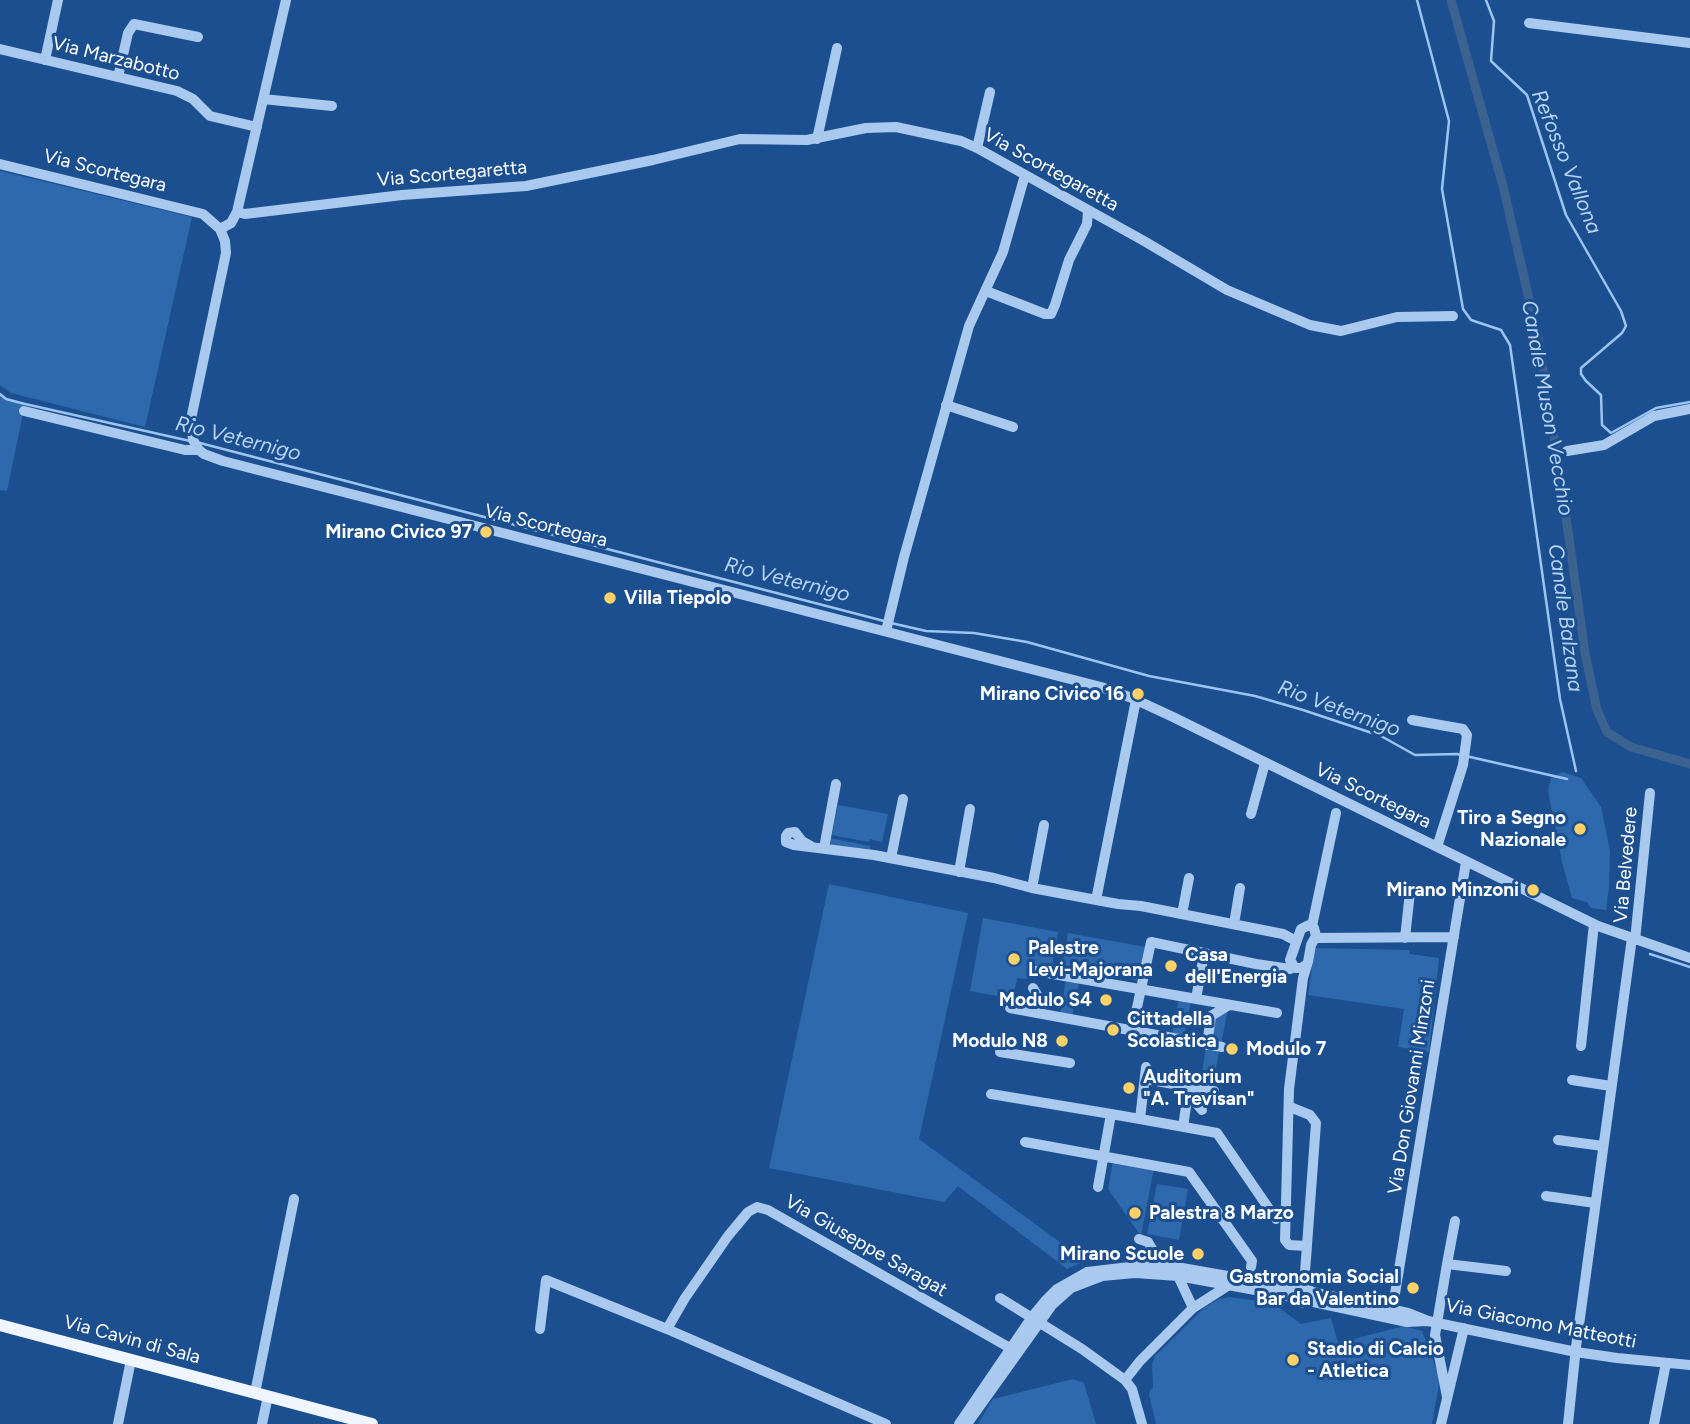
<!DOCTYPE html>
<html>
<head>
<meta charset="utf-8">
<style>
	body { margin:0 }
	canvas { display:block; background:#1b4f8f }
</style>
</head>
<body>
<canvas width="1690" height="1424"></canvas>
<script>
const context = document.querySelector('canvas').getContext('2d');
context.lineJoin = 'round';
function fill(path, color) {
  context.fillStyle = color;
  context.fill(path, 'evenodd');
}
function poly(rows) {
  const path = new Path2D();
  for (const r of rows) {
    path.moveTo(r[0], r[1]);
    for (let i = 2; i < r.length; i += 2) path.lineTo(r[i], r[i + 1]);
  }
  return path;
}
function stroke(path, color, width, dash) {
  context.strokeStyle = color;
  context.lineWidth = width;
  context.lineCap = dash ? 'butt' : 'round';
  context.setLineDash(dash || []);
  context.stroke(path);
}
function drawText(font, color, halo, rows, align = 'center') {
  context.font = font + ' Figtree,sans-serif';
  context.lineWidth = 6;
  context.setLineDash([]);
  context.textBaseline = 'middle';
  context.strokeStyle = halo;
  context.fillStyle = color;
  for (const [text, x, y, turn = 0] of rows) {
    context.save();
    context.translate(x, y);
    context.rotate((+turn || 0) * Math.PI / 180);
    context.textAlign = isNaN(turn) ? turn : align;
    if (halo) context.strokeText(text, 0, 0);
    context.fillText(text, 0, 0);
    context.restore();
  }
}
fill(poly([
	[0,171,192,217,145,427,11,393,0,385],
	[0,394,6,399,25,404,7,491,0,490],
	[1563,772,1581,778,1601,807,1610,851,1609,886,1606,910,1591,908,1587,902,1572,898,1562,862,1548,791,1551,778],
	[838,805,888,814,882,842,870,839,869,842,832,835],
	[830,838,870,846,870,849,831,845],
	[829,884,968,913,919,1139,1072,1251,1080,1263,1067,1269,958,1186,944,1202,769,1168],
	[983,918,1058,932,1051,972,1030,968,1027,979,1017,978,1013,999,970,991],
	[1068,933,1146,947,1140,981,1062,967],
	[1315,948,1409,950,1410,954,1439,958,1429,1052,1398,1047,1404,1009,1308,995],
	[1066,979,1079,981,1072,1017,1060,1015],
	[1179,998,1191,1001,1184,1038,1172,1036],
	[1228,1008,1221,1045,1209,1044,1213,1018],
	[1206,1047,1219,1050,1213,1087,1200,1085],
	[1113,1161,1154,1168,1141,1236,1108,1189],
	[1157,1184,1188,1189,1179,1240,1147,1234],
	[1229,1297,1273,1303,1301,1324,1331,1318,1338,1343,1404,1326,1422,1331,1440,1379,1432,1424,1156,1424,1149,1395,1150,1390,1153,1388,1152,1365,1155,1356,1205,1307,1219,1299],
	[1073,1379,1084,1383,1096,1424,978,1424,993,1399]
]), '#2e69ad');
stroke(poly([
	[1417,0,1449,121,1442,189,1463,309,1471,320,1501,330,1510,345,1560,699,1576,771],
	[1486,0,1494,21,1491,61,1527,95,1566,215,1621,311,1626,326,1622,333,1581,368,1581,374,1586,381,1601,395,1602,425,1611,433,1656,408,1690,402],
	[0,394,6,399,25,404,190,441],
	[200,443,884,621],
	[891,623,926,631,974,633,1027,642,1149,676,1255,696,1303,710,1381,736,1415,755,1457,754,1567,779],
	[1650,954,1690,967]
]), '#9cc4f0', 2.5);
stroke(poly([
	[1451,0,1503,186,1538,338,1562,488,1585,653,1597,710,1607,732,1631,747,1690,764]
]), '#3c6290', 9);
stroke(poly([
	[1529,23,1690,43],
	[0,49,177,91,193,99,210,116,257,127],
	[45,60,58,0],
	[118,77,128,33,134,24,198,37],
	[263,99,332,106],
	[817,139,837,48],
	[977,148,990,92],
	[0,164,203,214,220,229,225,241,226,253,191,419,193,440,199,450,204,454,223,461,1101,687,1132,698,1173,717,1598,926,1690,958],
	[237,212,245,214,402,195,526,186,653,160,740,139,807,140,866,128,896,127,961,141,977,148,1144,241,1227,290,1310,325,1341,331,1397,317,1453,316],
	[220,229,231,223,237,212,286,0],
	[986,291,1045,314,1051,314,1055,305,1069,260,1087,224,1088,211],
	[946,405,1013,427],
	[24,411,185,450,199,450],
	[1567,451,1604,445,1654,416,1690,409],
	[886,631,904,557,969,326,1003,252,1025,175],
	[1412,720,1463,729,1467,735,1463,765,1437,847],
	[1251,814,1265,763],
	[811,846,802,841,795,832,788,833,786,836,786,842,794,845,874,855,994,878,1032,888,1118,904,1141,906,1283,934,1296,941],
	[824,848,836,784],
	[891,858,903,799],
	[959,872,970,809],
	[1032,888,1044,825],
	[1096,900,1136,700],
	[1182,914,1189,878],
	[1234,924,1240,888],
	[1312,926,1336,813],
	[1316,938,1454,937],
	[1405,938,1410,892],
	[1635,940,1650,793],
	[1306,965,1301,968,1295,968,1290,960,1301,929,1309,925,1314,928,1316,936,1311,945,1308,962,1303,978,1289,1089,1285,1240,1289,1245,1307,1246],
	[1036,971,1277,1013],
	[1033,988,1040,1000],
	[1196,999,1204,954],
	[1010,1008,1222,1047],
	[1132,1031,1151,942,1256,964,1290,969,1292,966],
	[1207,1045,1211,1016,1229,1005],
	[1581,1046,1594,924],
	[1000,1052,1070,1063],
	[1145,1079,1214,1091],
	[1572,1080,1611,1086],
	[991,1094,1111,1114],
	[1290,1107,1310,1115,1316,1123,1304,1286],
	[1140,1119,1217,1133,1276,1219],
	[1183,1127,1188,1093,1202,1110],
	[1558,1140,1603,1146],
	[1025,1142,1189,1172,1252,1261,1251,1267],
	[1098,1187,1111,1114,1140,1119,1146,1067],
	[1546,1196,1595,1203],
	[1455,1221,1447,1264,1506,1271],
	[1139,1239,1148,1242,1154,1252],
	[1447,1264,1435,1335,1447,1397],
	[1178,1276,1193,1308],
	[1294,1297,1296,1288,1304,1286,1312,1292,1408,1313,1428,1321,1576,1352,1617,1358,1690,1365],
	[1000,1298,1082,1349,1125,1380,1132,1389,1142,1424],
	[1391,1318,1466,862],
	[540,1329,546,1280,667,1329,886,1424],
	[667,1329,685,1298,728,1236,748,1212,757,1207,768,1210,1017,1352],
	[1125,1380,1140,1361,1193,1308,1229,1285],
	[255,1393,294,1199],
	[118,1424,131,1360],
	[262,1424,268,1396],
	[959,1424,1032,1317,1046,1300,1057,1289,1087,1272,1147,1265,1182,1268,1296,1288],
	[967,1424,1052,1305,1071,1288,1102,1276,1135,1273,1178,1276,1294,1297,1301,1303,1309,1301,1407,1322,1428,1321],
	[1441,1424,1464,1328],
	[1568,1424,1576,1347,1632,938],
	[1654,1424,1666,1363]
]), '#a9c9ee', 10);
stroke(poly([
	[0,1325,372,1424]
]), '#f0f6ff', 12);
for (const [x, y, r, color] of [
	[486,532,7,"#ffd166"],
	[610,598,7,"#ffd166"],
	[1138,694,7,"#ffd166"],
	[1580,829,7,"#ffd166"],
	[1533,890,7,"#ffd166"],
	[1014,959,7,"#ffd166"],
	[1171,966,7,"#ffd166"],
	[1106,1000,7,"#ffd166"],
	[1113,1030,7,"#ffd166"],
	[1062,1041,7,"#ffd166"],
	[1232,1049,7,"#ffd166"],
	[1129,1088,7,"#ffd166"],
	[1135,1213,7,"#ffd166"],
	[1198,1254,7,"#ffd166"],
	[1413,1288,7,"#ffd166"],
	[1293,1360,7,"#ffd166"]
]) {
  const dot = new Path2D();
  dot.arc(x, y, r, 0, 2 * Math.PI);
  context.fillStyle = color;
  context.fill(dot);
  stroke(dot, '#1b4f8f', 2.5);
}
drawText('19px', '#fff', '#1b4f8f', [
	["Via Marzabotto",116,59,14],
	["Via Scortegaretta",1051,170,29],
	["Via Scortegara",105,171,14],
	["Via Scortegaretta",452,174,-5],
	["Via Scortegara",546,526,14],
	["Via Scortegara",1373,796,26],
	["Via Belvedere",1626,865,-85],
	["Via Don Giovanni Minzoni",1412,1087,-81],
	["Via Giuseppe Saragat",866,1246,30],
	["Via Giacomo Matteotti",1541,1324,11],
	["Via Cavin di Sala",132,1340,15]
]);
drawText('bold 19px', '#fff', '#1b4f8f', [
	["Mirano Civico 97",472,532],
	["Villa Tiepolo",624,598,"left"],
	["Mirano Civico 16",1124,694],
	["Tiro a Segno",1566,818],
	["Nazionale",1566,840],
	["Mirano Minzoni",1519,890],
	["Palestre",1028,948,"left"],
	["Levi-Majorana",1028,970,"left"],
	["Casa",1185,955,"left"],
	["dell'Energia",1185,977,"left"],
	["Modulo S4",1092,1000],
	["Cittadella",1127,1019,"left"],
	["Scolastica",1127,1041,"left"],
	["Modulo N8",1048,1041],
	["Modulo 7",1246,1049,"left"],
	["Auditorium",1143,1077,"left"],
	["\"A. Trevisan\"",1143,1099,"left"],
	["Palestra 8 Marzo",1149,1213,"left"],
	["Mirano Scuole",1184,1254],
	["Gastronomia Social",1399,1277],
	["Bar da Valentino",1399,1299],
	["Stadio di Calcio",1307,1349,"left"],
	["- Atletica",1307,1371,"left"]
], 'right');
drawText('italic 21px', '#b5d3f5', '#1b4f8f', [
	["Refosso Vallona",1566,162,68],
	["Canale Muson Vecchio",1547,408,80],
	["Rio Veternigo",238,439,14],
	["Rio Veternigo",787,580,14],
	["Canale Balzana",1565,618,82],
	["Rio Veternigo",1339,709,20]
]);
</script>
</body>
</html>
